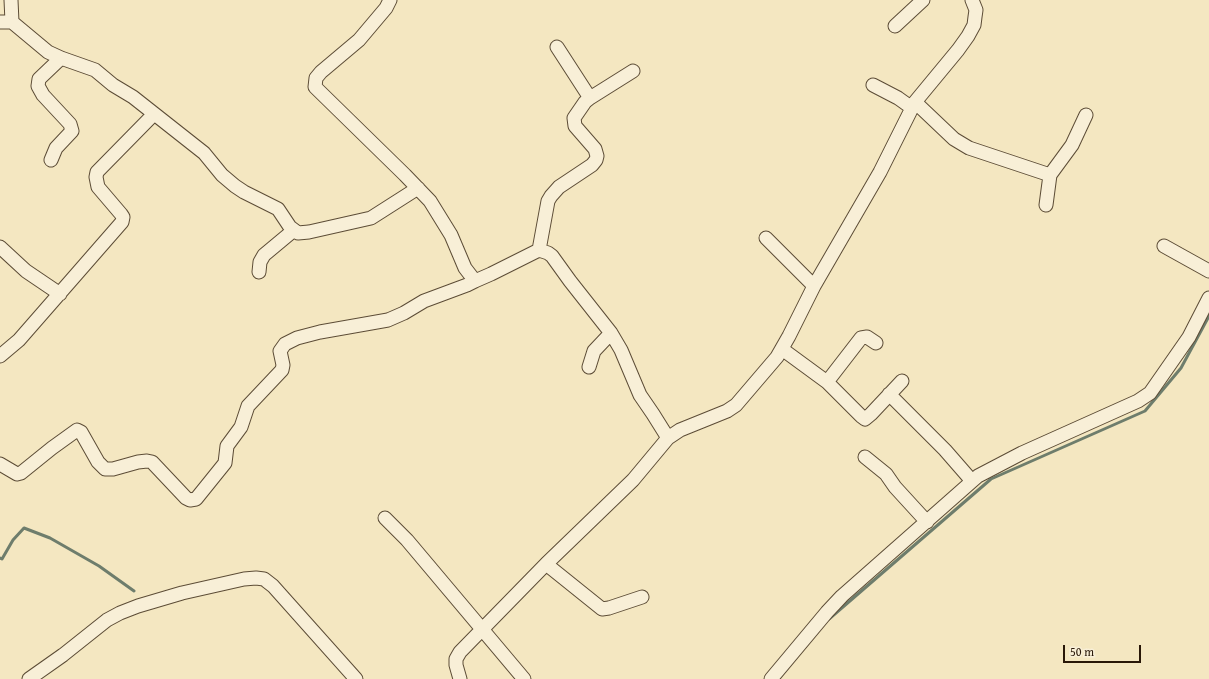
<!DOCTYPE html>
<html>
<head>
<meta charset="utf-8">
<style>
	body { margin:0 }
	#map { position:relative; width:1209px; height:679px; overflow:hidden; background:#f4e7c1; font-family:"Gentium Book Plus",serif }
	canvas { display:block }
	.scale { position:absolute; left:1063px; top:645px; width:78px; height:18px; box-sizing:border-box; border:2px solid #291808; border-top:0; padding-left:5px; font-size:12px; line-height:14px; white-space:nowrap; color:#291808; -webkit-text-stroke:3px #f8efd7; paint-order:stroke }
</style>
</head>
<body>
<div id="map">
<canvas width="1209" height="679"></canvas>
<div class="scale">50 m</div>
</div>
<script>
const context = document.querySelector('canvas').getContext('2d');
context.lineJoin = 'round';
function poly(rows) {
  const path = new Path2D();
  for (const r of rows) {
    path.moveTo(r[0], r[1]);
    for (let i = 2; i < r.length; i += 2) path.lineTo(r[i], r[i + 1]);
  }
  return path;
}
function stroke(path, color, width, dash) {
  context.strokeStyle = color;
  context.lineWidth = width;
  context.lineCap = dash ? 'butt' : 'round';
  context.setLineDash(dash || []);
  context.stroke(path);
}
stroke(poly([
	[0,558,2,559,13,540,24,528,50,538,99,566,134,591],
	[829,619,991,479,1145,411,1181,368,1209,316]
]), '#6e7d6c', 3);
const minor = poly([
	[11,0,12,22],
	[390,0,386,8,359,40,321,72,316,78,315,87,405,175,430,201,451,235,465,268,475,281,491,274,539,250,548,253,552,256,570,281,611,333,621,350,640,395,653,414,668,438],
	[0,22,12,22,48,52,61,58,95,70,113,85,133,97,204,153,222,175,235,186,244,192,278,209,290,227,298,233,309,232,371,218,418,188],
	[895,26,923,0],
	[557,47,590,98],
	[873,85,898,98,912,108],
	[915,102,954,139,969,148,1050,175,1046,205],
	[51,160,56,148,72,131,70,124,43,95,38,86,39,79,61,58],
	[1050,175,1072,145,1086,115],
	[766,238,814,286],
	[1164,246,1209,271],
	[0,247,26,271,60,294],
	[539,250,548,201,551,196,559,187,592,165,596,160,597,156,595,149,575,126,574,118,585,102,590,98,633,71],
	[259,272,260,262,264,255,294,230],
	[782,349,827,382,861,416,865,419,871,414,902,381],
	[0,356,19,340,122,222,123,217,121,214,98,187,96,177,97,172,154,114],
	[589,367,594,351,611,333],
	[827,382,861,338,867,337,876,343],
	[889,394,945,450,972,481],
	[865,457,886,474,895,487,927,522],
	[0,464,17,474,21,473,52,448,77,430,81,432,98,462,105,469,113,469,138,462,147,461,152,462,186,498,190,500,196,499,225,463,227,446,241,427,248,406,282,370,283,365,280,351,285,344,297,338,320,332,388,320,404,313,424,301,467,285,475,281],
	[385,518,407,540,524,679],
	[546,564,602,609,609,608,642,597],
	[29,679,63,655,107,620,120,613,138,606,182,593,244,579,256,578,264,579,273,586,356,679],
	[460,679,456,665,456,659,460,652,546,564,633,480,668,438,680,430,727,411,736,405,777,357,789,336,814,286,880,172,915,102,958,50,968,36,974,25,975,17,976,10,972,0],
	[771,679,827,612,842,596,978,476,1022,453,1138,401,1150,393,1189,337,1209,298]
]);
stroke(minor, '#5c4c36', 15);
stroke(minor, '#f8efd7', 13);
</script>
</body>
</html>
